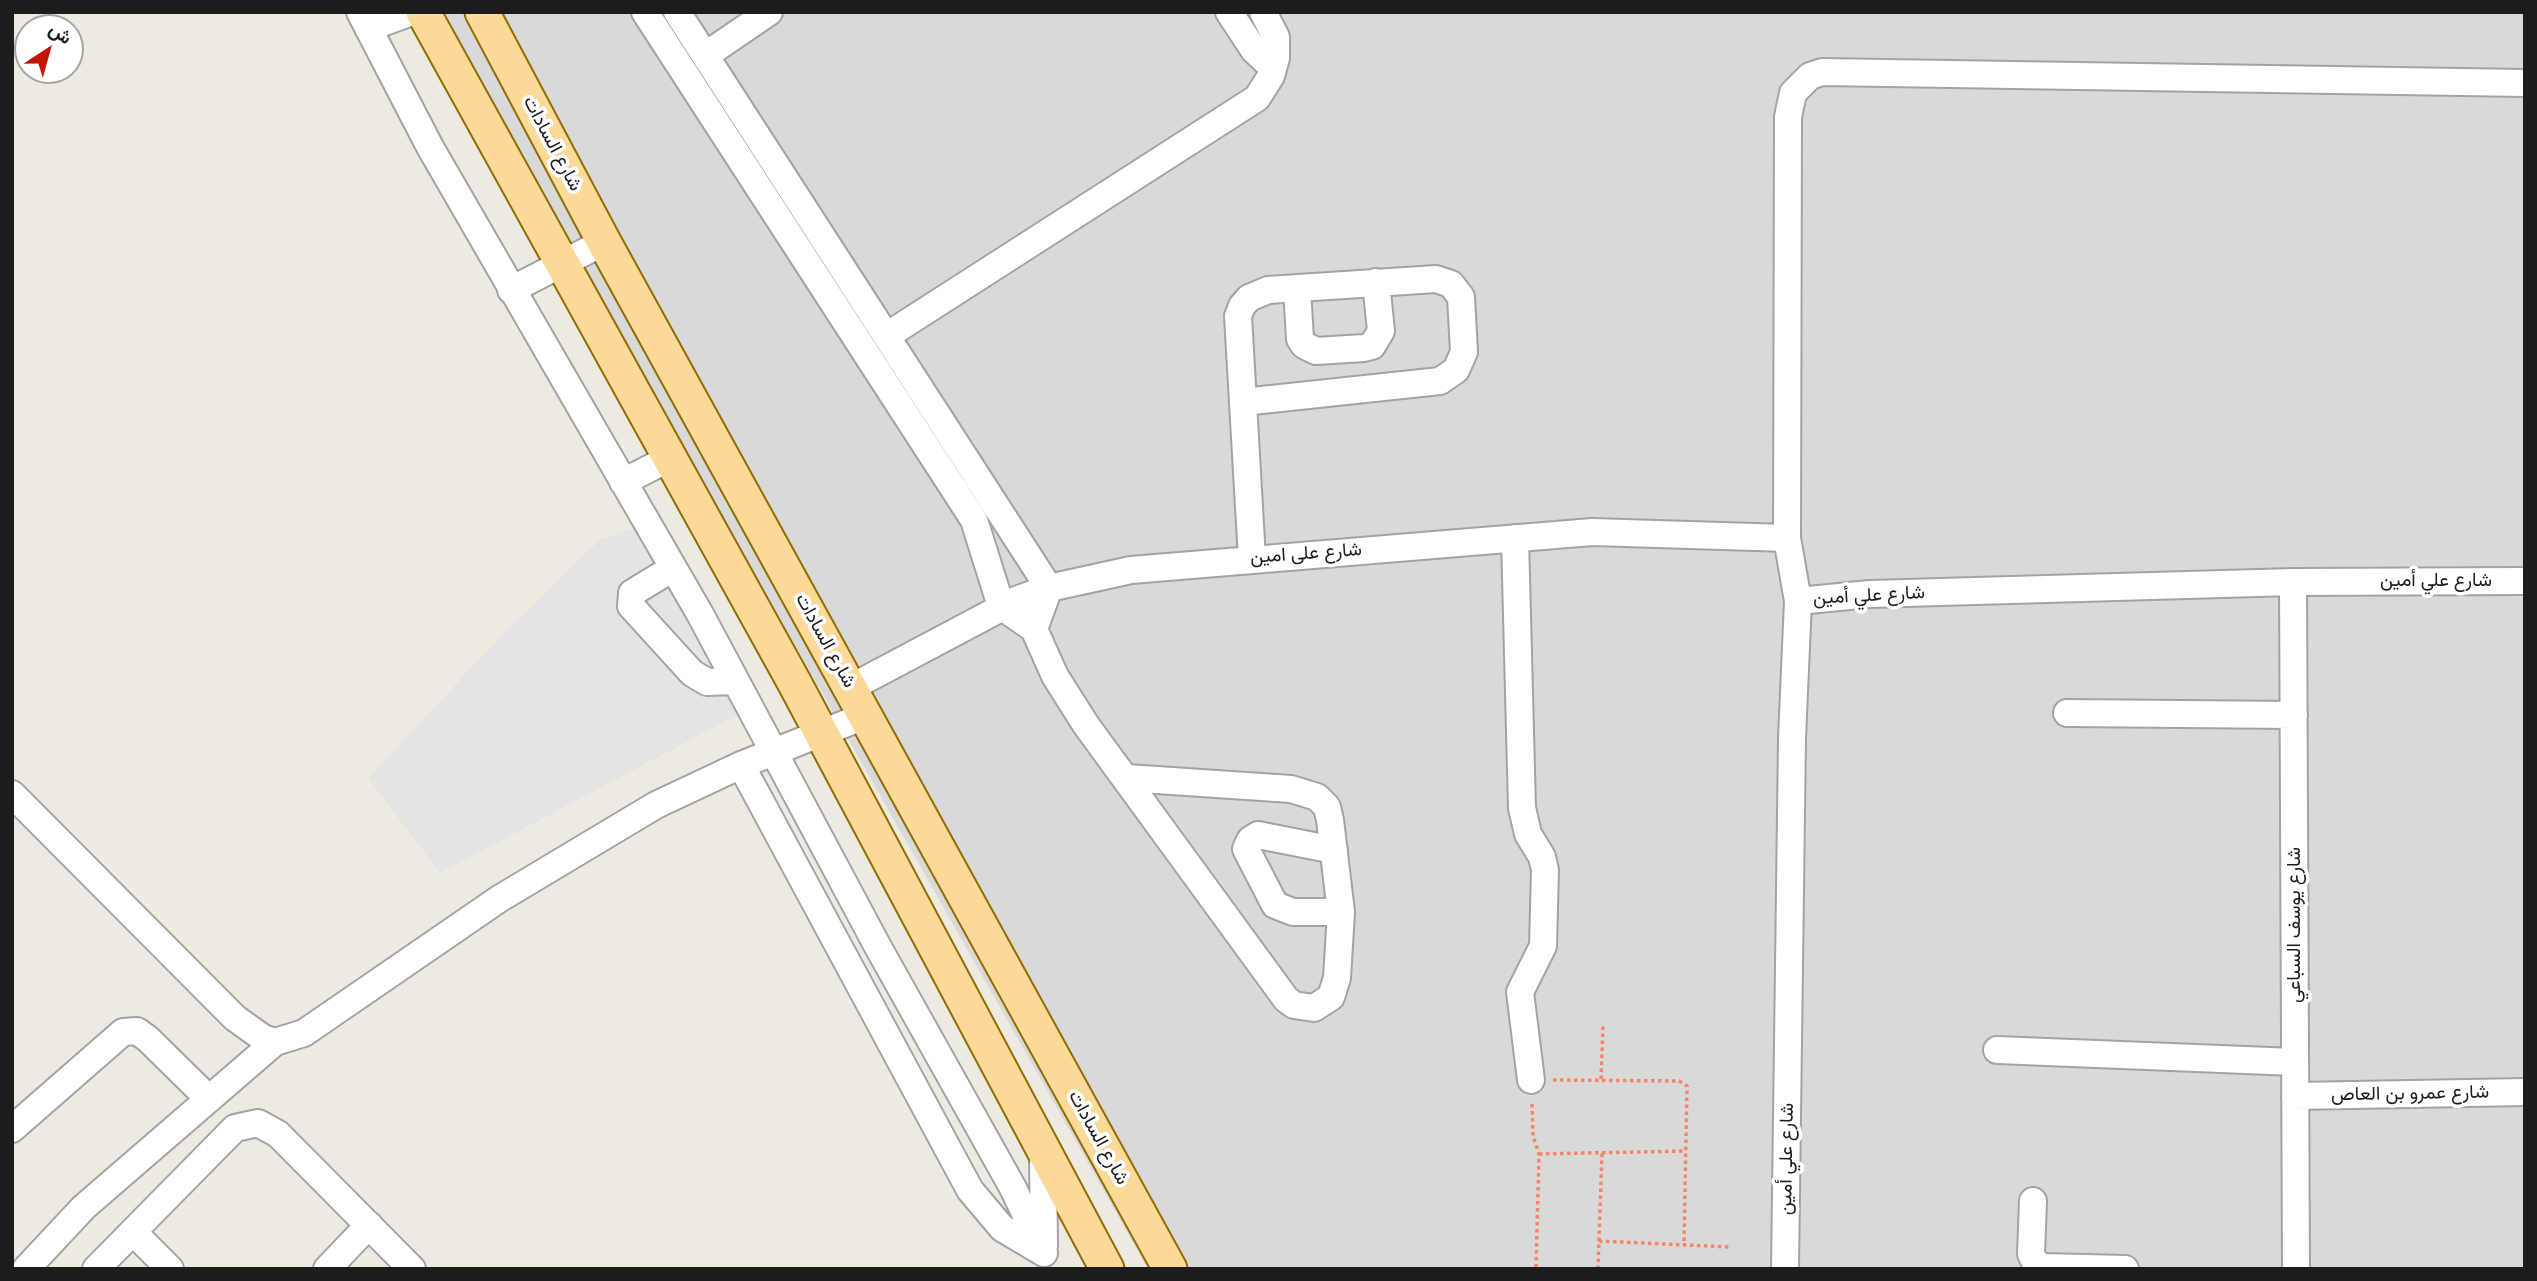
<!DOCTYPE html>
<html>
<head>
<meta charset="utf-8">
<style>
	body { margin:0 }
	#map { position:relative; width:2537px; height:1281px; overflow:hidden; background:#edeae1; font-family:"Varela Round",Vazirmatn,sans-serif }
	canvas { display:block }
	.frame { position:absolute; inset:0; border:14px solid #1c1c1c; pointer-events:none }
	.north { position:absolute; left:14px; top:14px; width:70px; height:70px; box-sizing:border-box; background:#fff; border:2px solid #a4a4a4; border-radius:50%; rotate:36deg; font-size:19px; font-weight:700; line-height:28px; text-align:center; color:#1c1c1c }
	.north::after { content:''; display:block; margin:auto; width:24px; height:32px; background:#c41303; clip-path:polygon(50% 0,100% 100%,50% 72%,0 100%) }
</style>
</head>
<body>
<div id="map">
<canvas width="2537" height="1281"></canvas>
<div class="frame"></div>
<div class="north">ش</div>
</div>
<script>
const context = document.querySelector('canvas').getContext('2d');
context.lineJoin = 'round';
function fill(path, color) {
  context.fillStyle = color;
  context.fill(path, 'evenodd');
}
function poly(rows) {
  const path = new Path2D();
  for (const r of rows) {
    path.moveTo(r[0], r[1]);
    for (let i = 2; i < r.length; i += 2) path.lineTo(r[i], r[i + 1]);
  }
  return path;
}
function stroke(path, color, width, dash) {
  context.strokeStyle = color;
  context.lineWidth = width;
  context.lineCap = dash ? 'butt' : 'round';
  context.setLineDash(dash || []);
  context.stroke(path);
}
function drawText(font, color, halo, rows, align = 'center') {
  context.font = font + ' "Varela Round",Vazirmatn,sans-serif';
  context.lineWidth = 7;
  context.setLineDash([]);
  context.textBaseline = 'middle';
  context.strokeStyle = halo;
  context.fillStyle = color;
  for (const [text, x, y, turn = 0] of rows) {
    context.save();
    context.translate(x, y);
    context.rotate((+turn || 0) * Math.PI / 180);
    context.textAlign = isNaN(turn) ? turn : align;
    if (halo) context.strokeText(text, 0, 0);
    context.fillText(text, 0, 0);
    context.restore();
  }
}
fill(poly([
	[441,12,2525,12,2525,1269,1148,1269,557,224]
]), '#dad9d9');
fill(poly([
	[637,528,737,715,440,873,368,778,503,634,601,539]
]), '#e4e4e4');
const minor = poly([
	[360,12,430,147,700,614,878,947,1013,1188,1044,1253],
	[645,12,974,520,1001,606,1034,629,1055,676,1086,725,1286,999,1294,1005,1314,1008,1331,997,1337,978,1341,912,1330,820,1327,807,1317,797,1291,789,1127,778],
	[677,12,1049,588,1034,629],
	[1229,12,1254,50,1273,68],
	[368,28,412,12],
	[706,55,769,12],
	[1297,288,1300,339,1304,345,1316,351,1364,348,1372,346,1381,331,1376,282],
	[511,290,604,242],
	[888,335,1257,98,1271,76,1276,58,1276,37,1263,12],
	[1243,402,1440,381,1456,370,1464,352,1461,297,1451,284,1436,279,1268,290,1249,298,1242,306,1238,316,1252,559],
	[623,482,670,458],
	[1515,538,1522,808,1528,834,1542,857,1545,870,1543,946,1520,992,1531,1080],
	[673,568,632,593,631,606,692,673,707,682,735,681],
	[2293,582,2296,1269],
	[1798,601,1787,538,1788,117,1793,93,1810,76,1822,72,2525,83],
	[852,687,1016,600,1049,588,1131,570,1592,532,1787,538],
	[2067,713,2294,715],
	[741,765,970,1190,1002,1228,1044,1253],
	[12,794,235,1018,263,1038,275,1042,304,1033,499,899,656,805,741,765,867,715],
	[1334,850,1258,835,1250,840,1246,849,1275,905,1293,912,1341,912],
	[1997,1050,2295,1062],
	[2295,1096,2525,1092],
	[12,1129,123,1032,137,1031,148,1039,209,1099],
	[1043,1151,1044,1246],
	[2033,1201,2031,1254,2035,1262,2043,1267,2125,1269],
	[133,1232,170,1269],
	[26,1269,84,1207,275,1042],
	[96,1269,235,1128,258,1123,278,1134,412,1269],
	[327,1269,369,1225],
	[1785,1269,1792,738,1798,601,1870,594,2293,582,2525,581]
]);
const major = poly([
	[423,12,794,682,1107,1269],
	[482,12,604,242,1170,1269]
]);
stroke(minor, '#a3a3a3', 30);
stroke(major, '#916e02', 37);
stroke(poly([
	[1601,1079,1603,1026],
	[1553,1080,1679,1081,1687,1086,1684,1245],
	[1532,1104,1533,1136,1539,1154,1536,1269],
	[1539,1154,1685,1151],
	[1599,1241,1730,1247],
	[1598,1269,1602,1153]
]), '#f78368', 3.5, [3.5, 3.5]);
stroke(minor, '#fff', 26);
stroke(major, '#fad999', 33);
drawText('19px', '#1c1c1c', '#fff', [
	["شارع السادات",552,144,62],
	["شارع على امين",1306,554,-4],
	["شارع علي أمين",2436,581],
	["شارع علي أمين",1869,596,-3],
	["شارع السادات",825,641,61],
	["شارع يوسف السباعي",2295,925,-90],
	["شارع عمرو بن العاص",2410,1094,-1],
	["شارع السادات",1098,1138,61],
	["شارع علي أمين",1787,1159,-89]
]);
</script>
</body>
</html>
